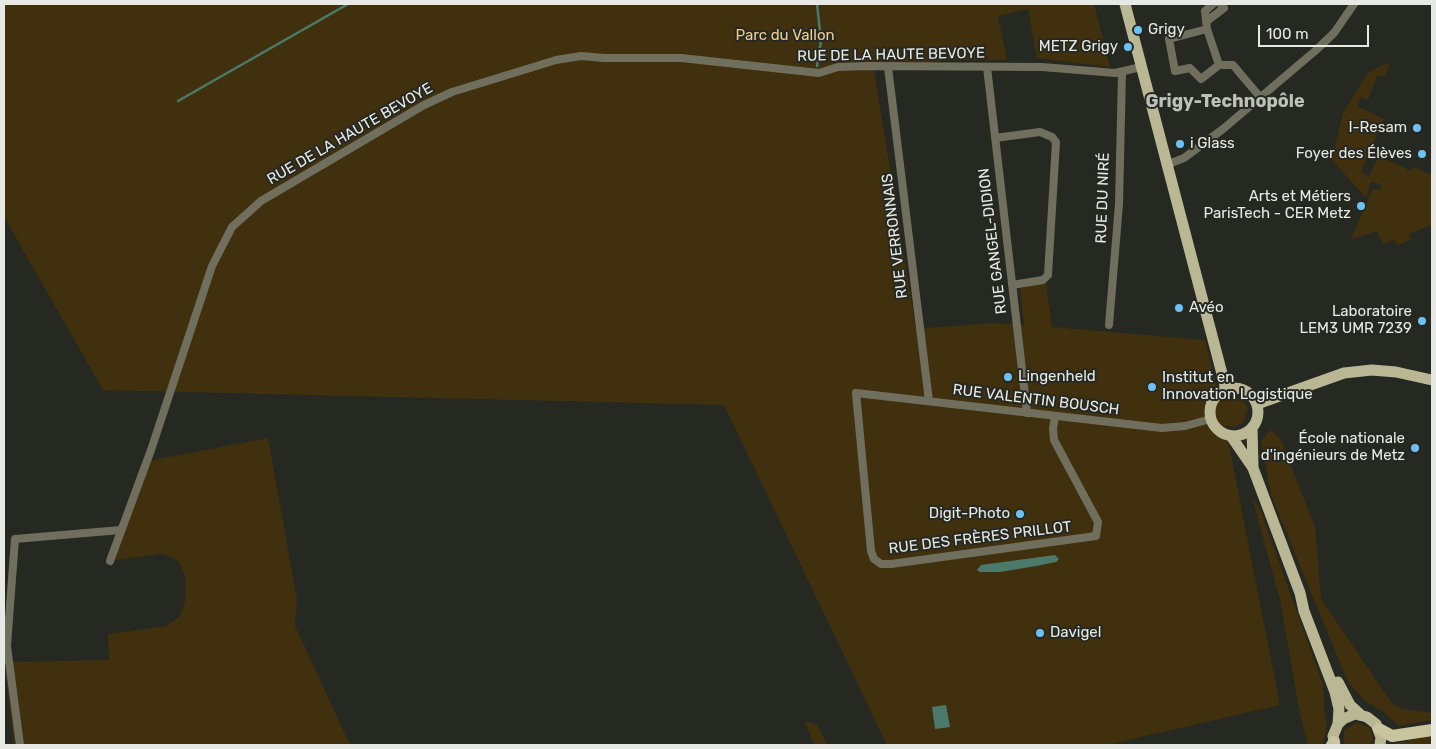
<!DOCTYPE html>
<html>
<head>
<meta charset="utf-8">
<style>
	body { margin:0 }
	#map { position:relative; width:1436px; height:749px; overflow:hidden; background:#262822; font-family:Rubik,sans-serif }
	canvas { display:block }
	.frame { position:absolute; inset:0; border:5px solid #e7e9e5; pointer-events:none }
	.scale { position:absolute; left:1258px; top:25px; width:111px; height:22px; box-sizing:border-box; border:2px solid #e7e9e5; border-top:0; padding-left:6px; font-size:15px; line-height:18px; white-space:nowrap; color:#e7e9e5; -webkit-text-stroke:4px #262822; paint-order:stroke }
</style>
</head>
<body>
<div id="map">
<canvas width="1436" height="749"></canvas>
<div class="frame"></div>
<div class="scale">100 m</div>
</div>
<script>
const context = document.querySelector('canvas').getContext('2d');
context.lineJoin = 'round';
function fill(path, color) {
  context.fillStyle = color;
  context.fill(path, 'evenodd');
}
function poly(rows) {
  const path = new Path2D();
  for (const r of rows) {
    if (r.length === 3) {
      path.moveTo(r[0] + r[2], r[1]);
      path.arc(r[0], r[1], r[2], 0, 2 * Math.PI);
      continue;
    }
    path.moveTo(r[0], r[1]);
    for (let i = 2; i < r.length; i += 2) path.lineTo(r[i], r[i + 1]);
  }
  return path;
}
function stroke(path, color, width, dash) {
  context.strokeStyle = color;
  context.lineWidth = width;
  context.lineCap = dash ? 'butt' : 'round';
  context.setLineDash(dash || []);
  context.stroke(path);
}
function drawText(font, color, halo, rows, align = 'center') {
  context.font = font + ' Rubik,sans-serif';
  context.lineWidth = 4;
  context.setLineDash([]);
  context.textBaseline = 'middle';
  context.strokeStyle = halo;
  context.fillStyle = color;
  for (const [text, x, y, turn = 0] of rows) {
    context.save();
    context.translate(x, y);
    context.rotate((+turn || 0) * Math.PI / 180);
    context.textAlign = isNaN(turn) ? turn : align;
    if (halo) context.strokeText(text, 0, 0);
    context.fillText(text, 0, 0);
    context.restore();
  }
}
fill(poly([
	[4,4,1094,4,1110,67,1037,58,1028,9,998,16,1007,60,947,60,874,70,916,329,992,323,1024,325,1020,288,1046,283,1052,327,1205,340,1220,402,1234,396,1243,400,1248,409,1243,423,1234,427,1225,425,1280,705,1107,745,887,745,724,405,103,390,4,217],
	[1384,64,1390,65,1385,76,1377,76,1368,100,1361,97,1357,106,1384,119,1361,172,1369,176,1379,156,1411,171,1413,167,1432,175,1432,225,1409,234,1411,240,1397,245,1394,240,1383,244,1377,231,1353,239,1352,237,1372,191,1374,189,1380,190,1381,184,1371,182,1366,198,1332,160,1343,113,1368,73],
	[1271,430,1281,440,1315,527,1321,599,1391,702,1399,708,1432,713,1432,720,1399,726,1382,711,1365,701,1348,682,1271,495,1261,441],
	[268,438,297,599,295,626,350,745,14,745,4,659,11,662,109,660,108,634,166,626,180,616,185,602,185,576,180,563,169,556,159,554,110,561,148,461],
	[1252,497,1260,509,1323,685,1325,719,1327,726,1323,745,1308,745,1299,709,1280,600],
	[805,721,817,725,828,745,814,745],
	[1357,722,1370,728,1373,738,1371,745,1344,745,1344,730],
	[1432,735,1432,745,1396,745,1397,743]
]), '#40300e');
fill(poly([
	[1055,555,1059,559,1056,562,1036,566,1000,572,980,572,977,570,981,565],
	[946,705,950,727,935,729,932,707]
]), '#4c7a6a');
stroke(poly([
	[817,66,821,41,817,4],
	[178,101,348,4]
]), '#4c7a6a', 2.5);
stroke(poly([
	[1207,21,1224,8,1220,4],
	[1207,29,1205,11,1213,4],
	[1219,65,1207,29,1169,39,1175,71,1190,68,1201,79,1219,65,1233,65,1260,97],
	[888,67,929,401],
	[987,67,1027,413],
	[995,138,1040,132,1052,137,1056,142,1048,275,1043,280,1012,285],
	[1166,165,1184,158,1223,129,1315,51,1334,33,1354,4],
	[1109,325,1119,204,1122,73],
	[1055,416,1053,429,1054,440,1098,522,1096,536,891,564,881,564,874,559,871,551,856,393,1162,428,1185,426,1211,419],
	[110,561,151,450,212,266,232,227,261,201,424,105,452,92,556,60,581,56,604,58,681,58,819,73,838,67,866,66,1042,67,1115,73,1141,67],
	[20,745,7,646,15,539,121,530]
]), '#706f5e', 8);
stroke(poly([
	[1125,4,1226,389],
	[1234,412,24],
	[1257,404,1344,373,1372,370,1396,372,1432,380],
	[1252,428,1253,466],
	[1231,436,1253,468,1300,593,1304,611,1335,692,1339,709,1338,724],
	[1338,682,1350,705,1361,715],
	[1335,745,1333,736,1338,724,1343,719,1355,714,1367,717,1376,724,1381,737,1380,745]
]), '#b9b794', 11);
stroke(poly([
	[1379,729,1392,736,1432,730],
	[1332,745,1334,742]
]), '#c8c59e', 12);
for (const [x, y, r, color] of [
	[1138,30,5,"#6ec2f3"],
	[1128,47,5,"#6ec2f3"],
	[1417,128,5,"#6ec2f3"],
	[1180,144,5,"#6ec2f3"],
	[1422,154,5,"#6ec2f3"],
	[1361,206,5,"#6ec2f3"],
	[1179,308,5,"#6ec2f3"],
	[1422,321,5,"#6ec2f3"],
	[1008,377,5,"#6ec2f3"],
	[1152,387,5,"#6ec2f3"],
	[1415,448,5,"#6ec2f3"],
	[1020,514,5,"#6ec2f3"],
	[1040,633,5,"#6ec2f3"]
]) {
  const dot = new Path2D();
  dot.arc(x, y, r, 0, 2 * Math.PI);
  context.fillStyle = color;
  context.fill(dot);
  stroke(dot, '#262822', 2);
}
drawText('15px', '#e7e9e5', '#262822', [
	["Grigy",1148,30,"left"],
	["METZ Grigy",1118,47],
	["I-Resam",1407,128],
	["i Glass",1190,144,"left"],
	["Foyer des Élèves",1412,154],
	["Arts et Métiers",1351,197],
	["ParisTech - CER Metz",1351,214],
	["Avéo",1189,308,"left"],
	["Laboratoire",1412,312],
	["LEM3 UMR 7239",1412,329],
	["Lingenheld",1018,377,"left"],
	["Institut en",1162,378,"left"],
	["Innovation Logistique",1162,395,"left"],
	["École nationale",1405,439],
	["d'ingénieurs de Metz",1405,456],
	["Digit-Photo",1010,514],
	["Davigel",1050,633,"left"]
], 'right');
drawText('15px', '#eecd90', '#262822', [
	["Parc du Vallon",785,36]
]);
drawText('15px', '#e7e9e5', '#262822', [
	["RUE DE LA HAUTE BEVOYE",891,55,-1],
	["RUE DE LA HAUTE BEVOYE",350,134,-30],
	["RUE DU NIRÉ",1103,198,-88],
	["RUE VERRONNAIS",895,236,-97],
	["RUE GANGEL-DIDION",993,241,-97],
	["RUE VALENTIN BOUSCH",1036,400,7],
	["RUE DES FRÈRES PRILLOT",980,538,-7]
]);
drawText('bold 18px', '#bdc1b9', '#262822', [
	["Grigy-Technopôle",1225,102]
]);
</script>
</body>
</html>
